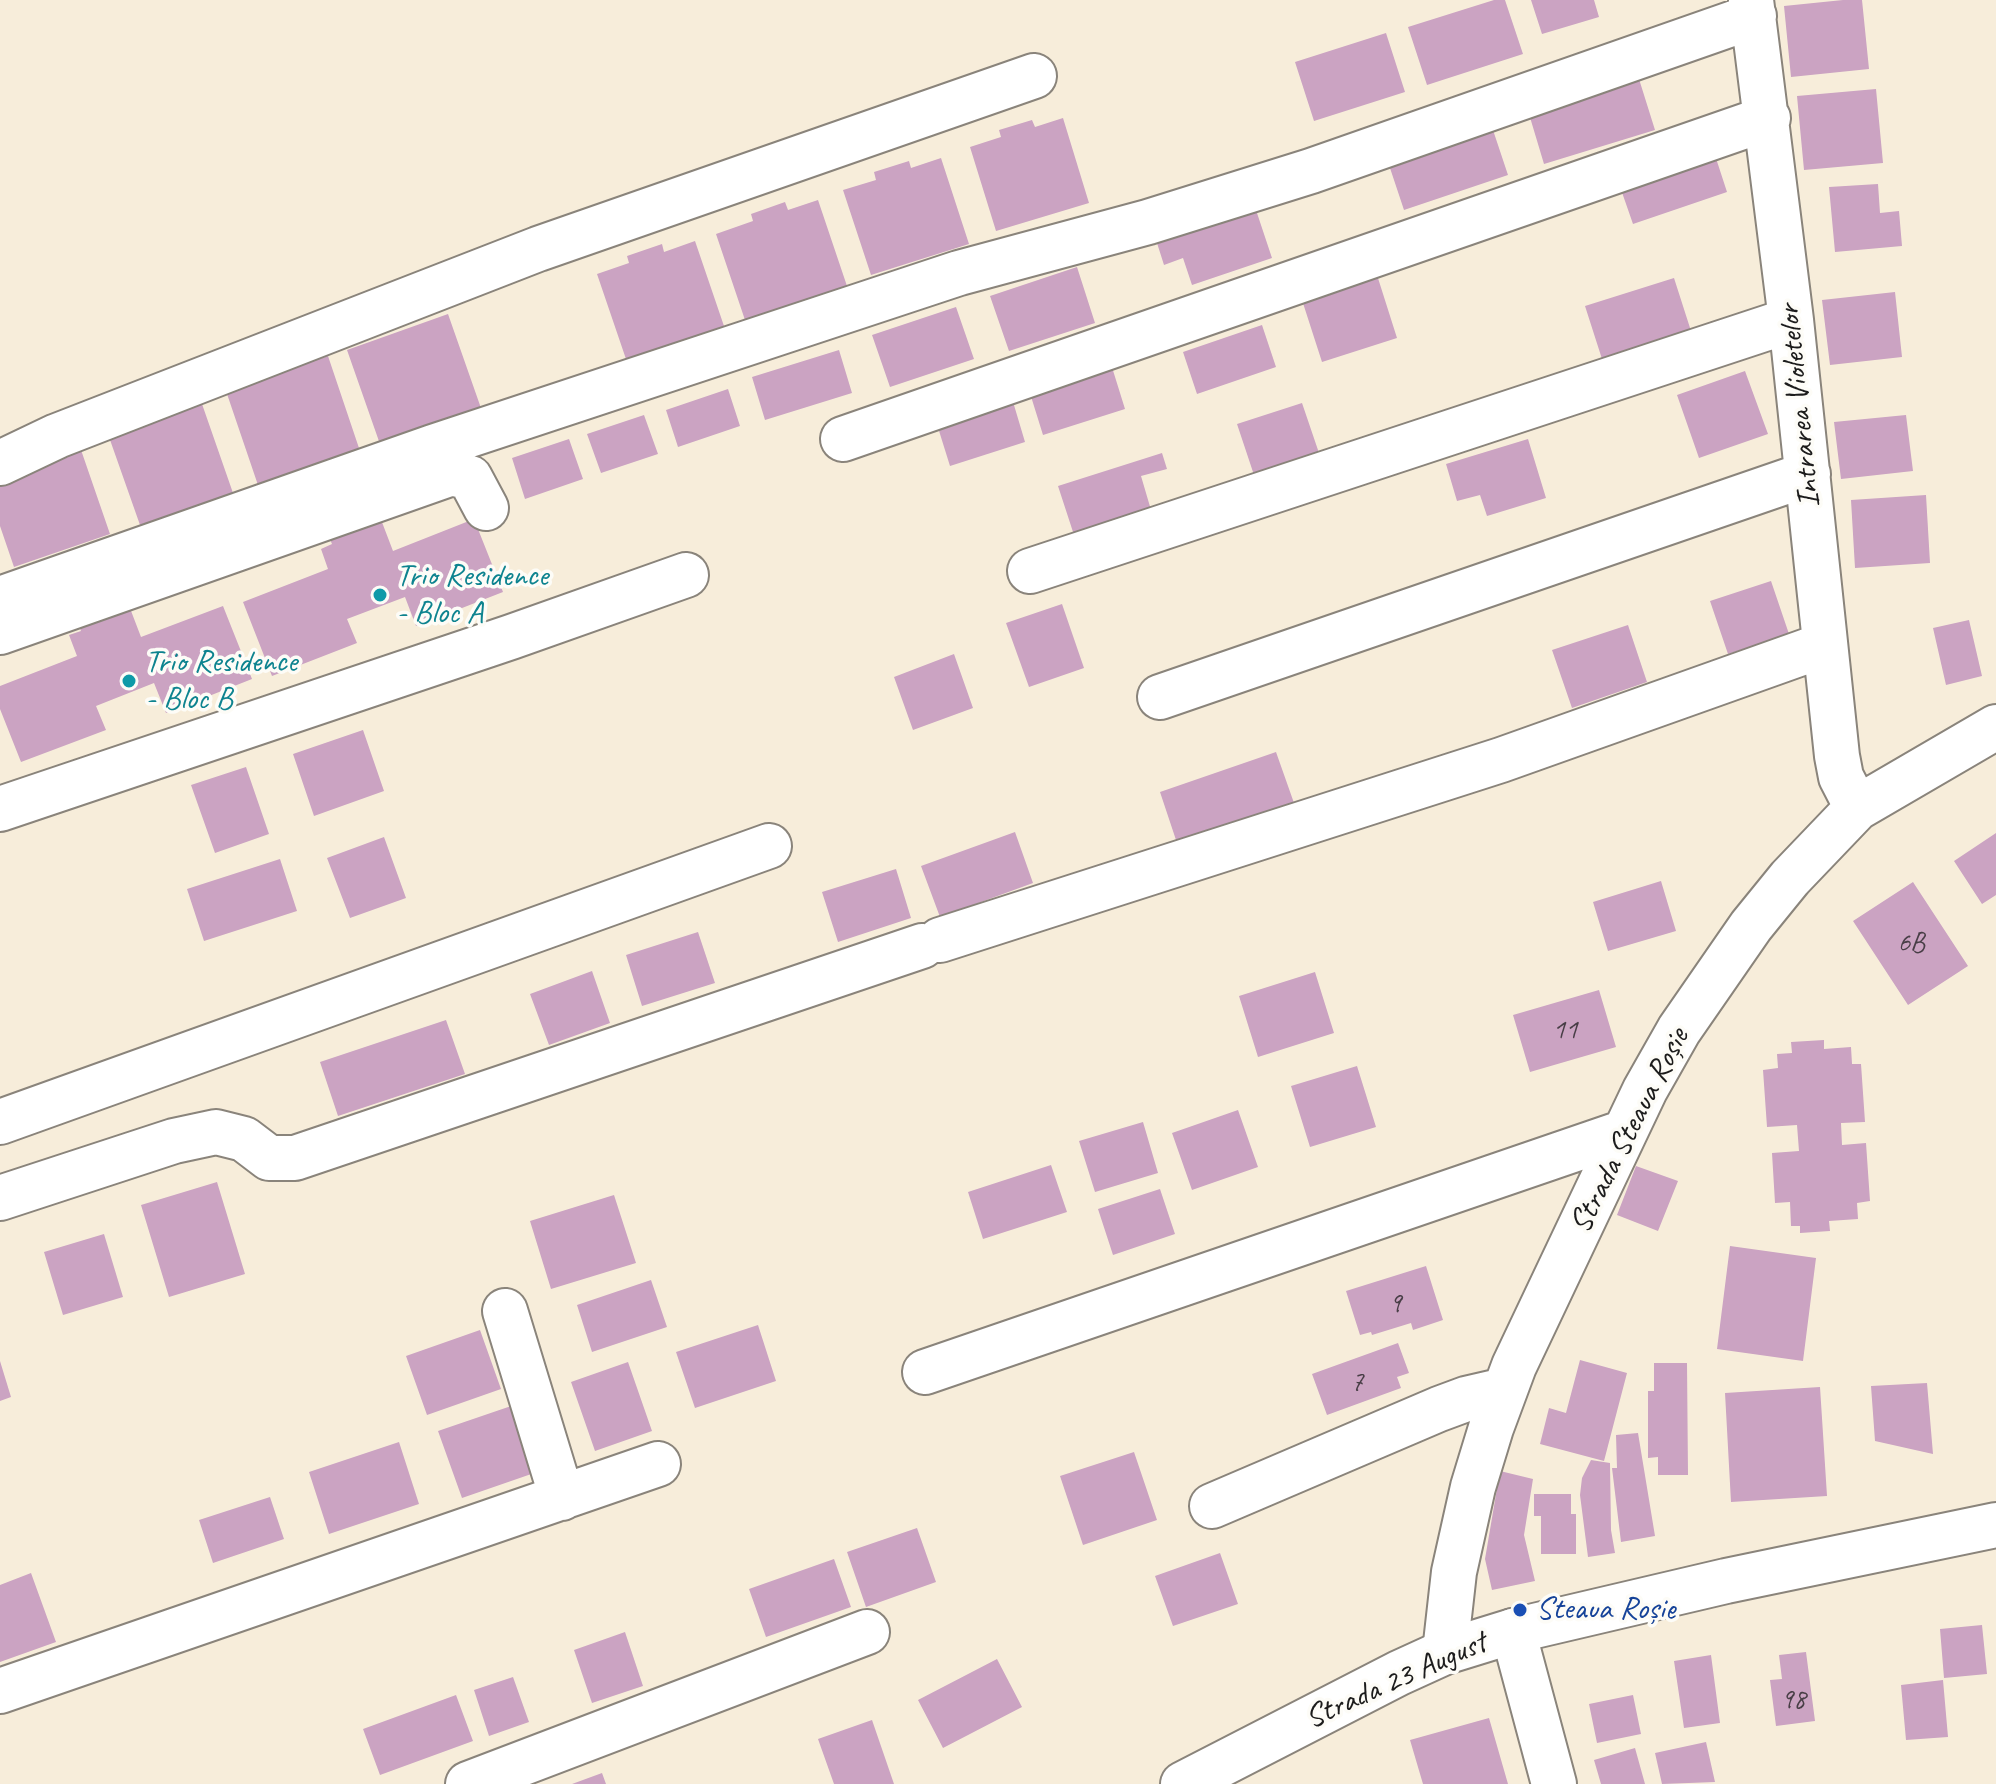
<!DOCTYPE html>
<html>
<head>
<meta charset="utf-8">
<style>
	body { margin:0 }
	canvas { display:block; background:#f7edda }
</style>
</head>
<body>
<canvas width="1996" height="1784"></canvas>
<script>
const context = document.querySelector('canvas').getContext('2d');
context.lineJoin = 'round';
function fill(path, color) {
  context.fillStyle = color;
  context.fill(path, 'evenodd');
}
function poly(rows) {
  const path = new Path2D();
  for (const r of rows) {
    path.moveTo(r[0], r[1]);
    for (let i = 2; i < r.length; i += 2) path.lineTo(r[i], r[i + 1]);
  }
  return path;
}
function stroke(path, color, width, dash) {
  context.strokeStyle = color;
  context.lineWidth = width;
  context.lineCap = dash ? 'butt' : 'round';
  context.setLineDash(dash || []);
  context.stroke(path);
}
function drawText(font, color, halo, rows, align = 'center') {
  context.font = font + ' Caveat,sans-serif';
  context.lineWidth = 7;
  context.setLineDash([]);
  context.textBaseline = 'middle';
  context.strokeStyle = halo;
  context.fillStyle = color;
  for (const [text, x, y, turn = 0] of rows) {
    context.save();
    context.translate(x, y);
    context.rotate((+turn || 0) * Math.PI / 180);
    context.textAlign = isNaN(turn) ? turn : align;
    if (halo) context.strokeText(text, 0, 0);
    context.fillText(text, 0, 0);
    context.restore();
  }
}
fill(poly([
	[1494,0,1505,0,1523,54,1427,85,1408,27],
	[1531,0,1594,0,1599,17,1542,34],
	[1843,0,1862,0,1869,69,1791,77,1784,6],
	[1386,33,1405,92,1314,121,1295,62],
	[1639,79,1655,130,1544,164,1529,114],
	[1876,89,1883,163,1804,170,1797,96],
	[1063,118,1089,203,996,231,970,147,1001,137,999,130,1032,120,1035,127],
	[1492,127,1508,175,1404,210,1388,162],
	[1712,146,1727,192,1633,224,1617,178],
	[941,158,969,244,871,275,843,190,876,180,874,172,909,161,911,168],
	[1878,184,1880,213,1899,211,1902,246,1835,252,1829,187],
	[818,200,848,289,746,323,716,234,753,221,751,214,785,202,788,210],
	[1256,210,1272,258,1192,285,1183,258,1164,265,1157,243],
	[695,241,725,329,627,362,597,274,629,263,627,256,662,244,664,252],
	[1077,267,1095,323,1009,351,990,296],
	[1377,275,1397,338,1322,362,1302,300],
	[1674,278,1691,331,1602,359,1585,306],
	[1895,292,1902,357,1830,365,1822,300],
	[956,307,974,359,890,387,872,335],
	[448,314,482,411,381,447,347,350],
	[1262,325,1276,367,1197,394,1183,352],
	[839,350,852,393,765,420,752,377],
	[328,356,362,457,260,491,226,391],
	[1111,364,1125,409,1043,435,1029,390],
	[1745,371,1768,434,1699,458,1677,395],
	[728,389,740,426,678,447,666,410],
	[1011,395,1025,442,950,466,935,418],
	[1302,403,1319,453,1254,475,1237,424],
	[202,404,233,493,140,525,109,437],
	[644,415,658,454,601,473,587,434],
	[1906,415,1913,471,1841,479,1834,422],
	[569,439,583,479,525,499,512,458],
	[1528,439,1546,498,1487,516,1480,495,1457,501,1446,464],
	[80,447,110,534,14,567,0,526,0,475],
	[1162,453,1167,469,1141,476,1151,510,1074,535,1058,486],
	[1926,495,1930,563,1855,568,1851,500],
	[380,517,393,551,474,519,503,592,416,626,405,597,347,619,357,643,272,676,243,602,328,569,321,549,332,544,329,537],
	[1771,581,1789,634,1728,654,1710,601],
	[128,603,141,637,223,606,252,679,166,713,154,683,96,706,106,730,21,762,0,709,0,686,77,656,69,635,81,631,78,623],
	[1062,604,1084,668,1029,687,1006,623],
	[1969,620,1982,676,1946,685,1933,628],
	[1628,625,1647,682,1572,708,1552,650],
	[954,654,973,708,913,730,894,677],
	[363,730,384,791,314,816,293,754],
	[1276,752,1294,803,1177,843,1160,792],
	[246,767,269,834,215,853,191,785],
	[1015,832,1033,883,940,917,921,866],
	[1996,833,1996,895,1982,904,1954,861],
	[384,837,406,898,350,918,327,858],
	[280,859,297,911,204,941,187,889],
	[896,869,911,918,838,942,822,892],
	[1661,881,1676,931,1608,951,1593,902],
	[1913,882,1968,966,1908,1005,1853,921],
	[698,932,715,983,642,1006,626,955],
	[592,971,610,1023,549,1045,530,994],
	[1315,972,1334,1033,1258,1057,1239,996],
	[1599,990,1616,1047,1530,1072,1513,1015],
	[446,1020,465,1074,338,1116,320,1062],
	[1824,1040,1824,1049,1851,1047,1852,1064,1861,1064,1865,1122,1841,1123,1842,1145,1866,1143,1870,1201,1857,1203,1858,1219,1829,1221,1830,1231,1800,1233,1800,1226,1791,1226,1790,1202,1775,1203,1772,1153,1799,1151,1797,1125,1767,1127,1763,1070,1778,1068,1777,1054,1792,1053,1791,1042],
	[1357,1066,1376,1127,1310,1147,1291,1086],
	[1238,1110,1258,1167,1192,1190,1172,1133],
	[1143,1122,1158,1173,1095,1192,1079,1141],
	[1051,1165,1067,1212,983,1239,968,1192],
	[1636,1166,1678,1181,1658,1231,1617,1215],
	[217,1182,245,1274,169,1297,141,1205],
	[1160,1189,1175,1234,1113,1255,1098,1209],
	[614,1195,636,1263,551,1289,530,1221],
	[104,1234,123,1297,63,1315,44,1252],
	[1730,1246,1816,1258,1803,1361,1717,1349],
	[1426,1266,1443,1320,1413,1330,1411,1323,1372,1335,1371,1332,1360,1335,1346,1291],
	[651,1280,667,1327,592,1352,577,1305],
	[758,1325,776,1381,695,1408,676,1352],
	[480,1330,501,1389,427,1415,406,1356],
	[1398,1343,1409,1373,1397,1377,1401,1388,1327,1415,1312,1374],
	[1580,1360,1627,1373,1604,1461,1540,1444,1549,1408,1566,1413],
	[0,1361,11,1397,0,1401],
	[628,1362,652,1431,595,1451,571,1382],
	[1654,1363,1687,1363,1688,1475,1658,1475,1658,1457,1648,1458,1648,1391,1654,1391],
	[1927,1383,1933,1454,1875,1441,1871,1386],
	[1820,1387,1827,1496,1731,1502,1725,1393],
	[517,1404,540,1471,462,1498,438,1431],
	[1638,1433,1655,1536,1621,1542,1612,1468,1617,1468,1616,1435],
	[399,1442,419,1504,329,1534,309,1472],
	[1134,1452,1157,1520,1083,1545,1060,1476],
	[1591,1460,1610,1463,1611,1530,1615,1553,1588,1557,1580,1495,1582,1478],
	[1500,1471,1533,1479,1524,1535,1535,1581,1492,1590,1485,1559],
	[1534,1494,1571,1494,1571,1514,1576,1514,1576,1554,1541,1554,1541,1516,1534,1516],
	[270,1497,284,1539,213,1563,199,1520],
	[917,1528,936,1582,866,1607,847,1552],
	[1220,1553,1238,1604,1173,1626,1155,1576],
	[834,1559,851,1607,766,1637,749,1589],
	[31,1573,56,1642,0,1662,0,1585],
	[1982,1625,1987,1674,1944,1678,1940,1629],
	[625,1632,643,1686,592,1703,574,1650],
	[1806,1652,1815,1721,1776,1726,1770,1680,1782,1679,1779,1655],
	[1711,1655,1720,1723,1684,1728,1674,1661],
	[997,1659,1022,1707,943,1748,918,1700],
	[513,1677,529,1722,489,1736,474,1690],
	[1943,1680,1948,1737,1906,1740,1901,1685],
	[456,1695,473,1741,380,1775,363,1729],
	[1633,1695,1641,1734,1597,1743,1589,1704],
	[1489,1718,1508,1784,1423,1784,1410,1740],
	[872,1720,894,1784,834,1784,818,1739],
	[1706,1742,1715,1782,1662,1784,1655,1753],
	[1635,1748,1645,1784,1601,1784,1594,1760],
	[602,1773,606,1784,572,1784]
]), '#cba3c2');
const minor = poly([
	[1751,0,1791,320,1837,756,1841,777,1857,808],
	[843,439,1768,118],
	[0,463,57,436,538,249,1034,76],
	[1030,571,1791,320],
	[0,599,433,447,959,273,1148,222,1311,171,1754,16],
	[0,632,452,473,470,478,486,508],
	[1160,697,1808,474],
	[0,809,511,637,686,575],
	[940,940,1501,760,1824,645],
	[0,1122,769,846],
	[0,1198,174,1141,216,1132,244,1139,269,1158,295,1158,922,946],
	[505,1311,562,1498],
	[925,1372,1625,1132],
	[1212,1506,1439,1409,1466,1399,1505,1390],
	[1513,1631,1554,1784],
	[1445,1652,1454,1572,1473,1487,1491,1428,1514,1366,1625,1132,1645,1090,1679,1030,1751,926,1790,878,1857,808,1996,727],
	[0,1691,658,1464],
	[468,1784,867,1632]
]);
const major = poly([
	[1183,1784,1399,1673,1445,1652,1513,1631,1726,1581,1996,1525]
]);
stroke(minor, '#8a847b', 48);
stroke(major, '#8a847b', 48);
stroke(minor, '#fff', 44);
stroke(major, '#fff', 44);
for (const [x, y, r, color] of [
	[380,595,8,"#0f9aa8"],
	[129,681,8,"#0f9aa8"],
	[1520,1610,8,"#1a4fb4"]
]) {
  const dot = new Path2D();
  dot.arc(x, y, r, 0, 2 * Math.PI);
  context.fillStyle = color;
  context.fill(dot);
  stroke(dot, '#fdfcf7', 3);
}
drawText('28px', '#483e46', null, [
	["6B",1911,944],
	["11",1565,1031],
	["9",1395,1305],
	["7",1357,1383],
	["98",1793,1701]
]);
drawText('32px', '#1c1c1c', '#fdfcf7', [
	["Intrarea Violetelor",1800,406,-96],
	["Strada Steaua Roșie",1630,1131,-63],
	["Strada 23 August",1396,1681,-24]
]);
drawText('32px', '#0d838f', '#fdfcf7', [
	["Trio Residence",396,577],
	["- Bloc A",396,614],
	["Trio Residence",145,663],
	["- Bloc B",145,700]
], 'left');
drawText('32px', '#164399', '#fdfcf7', [
	["Steaua Roșie",1536,1610]
], 'left');
</script>
</body>
</html>
